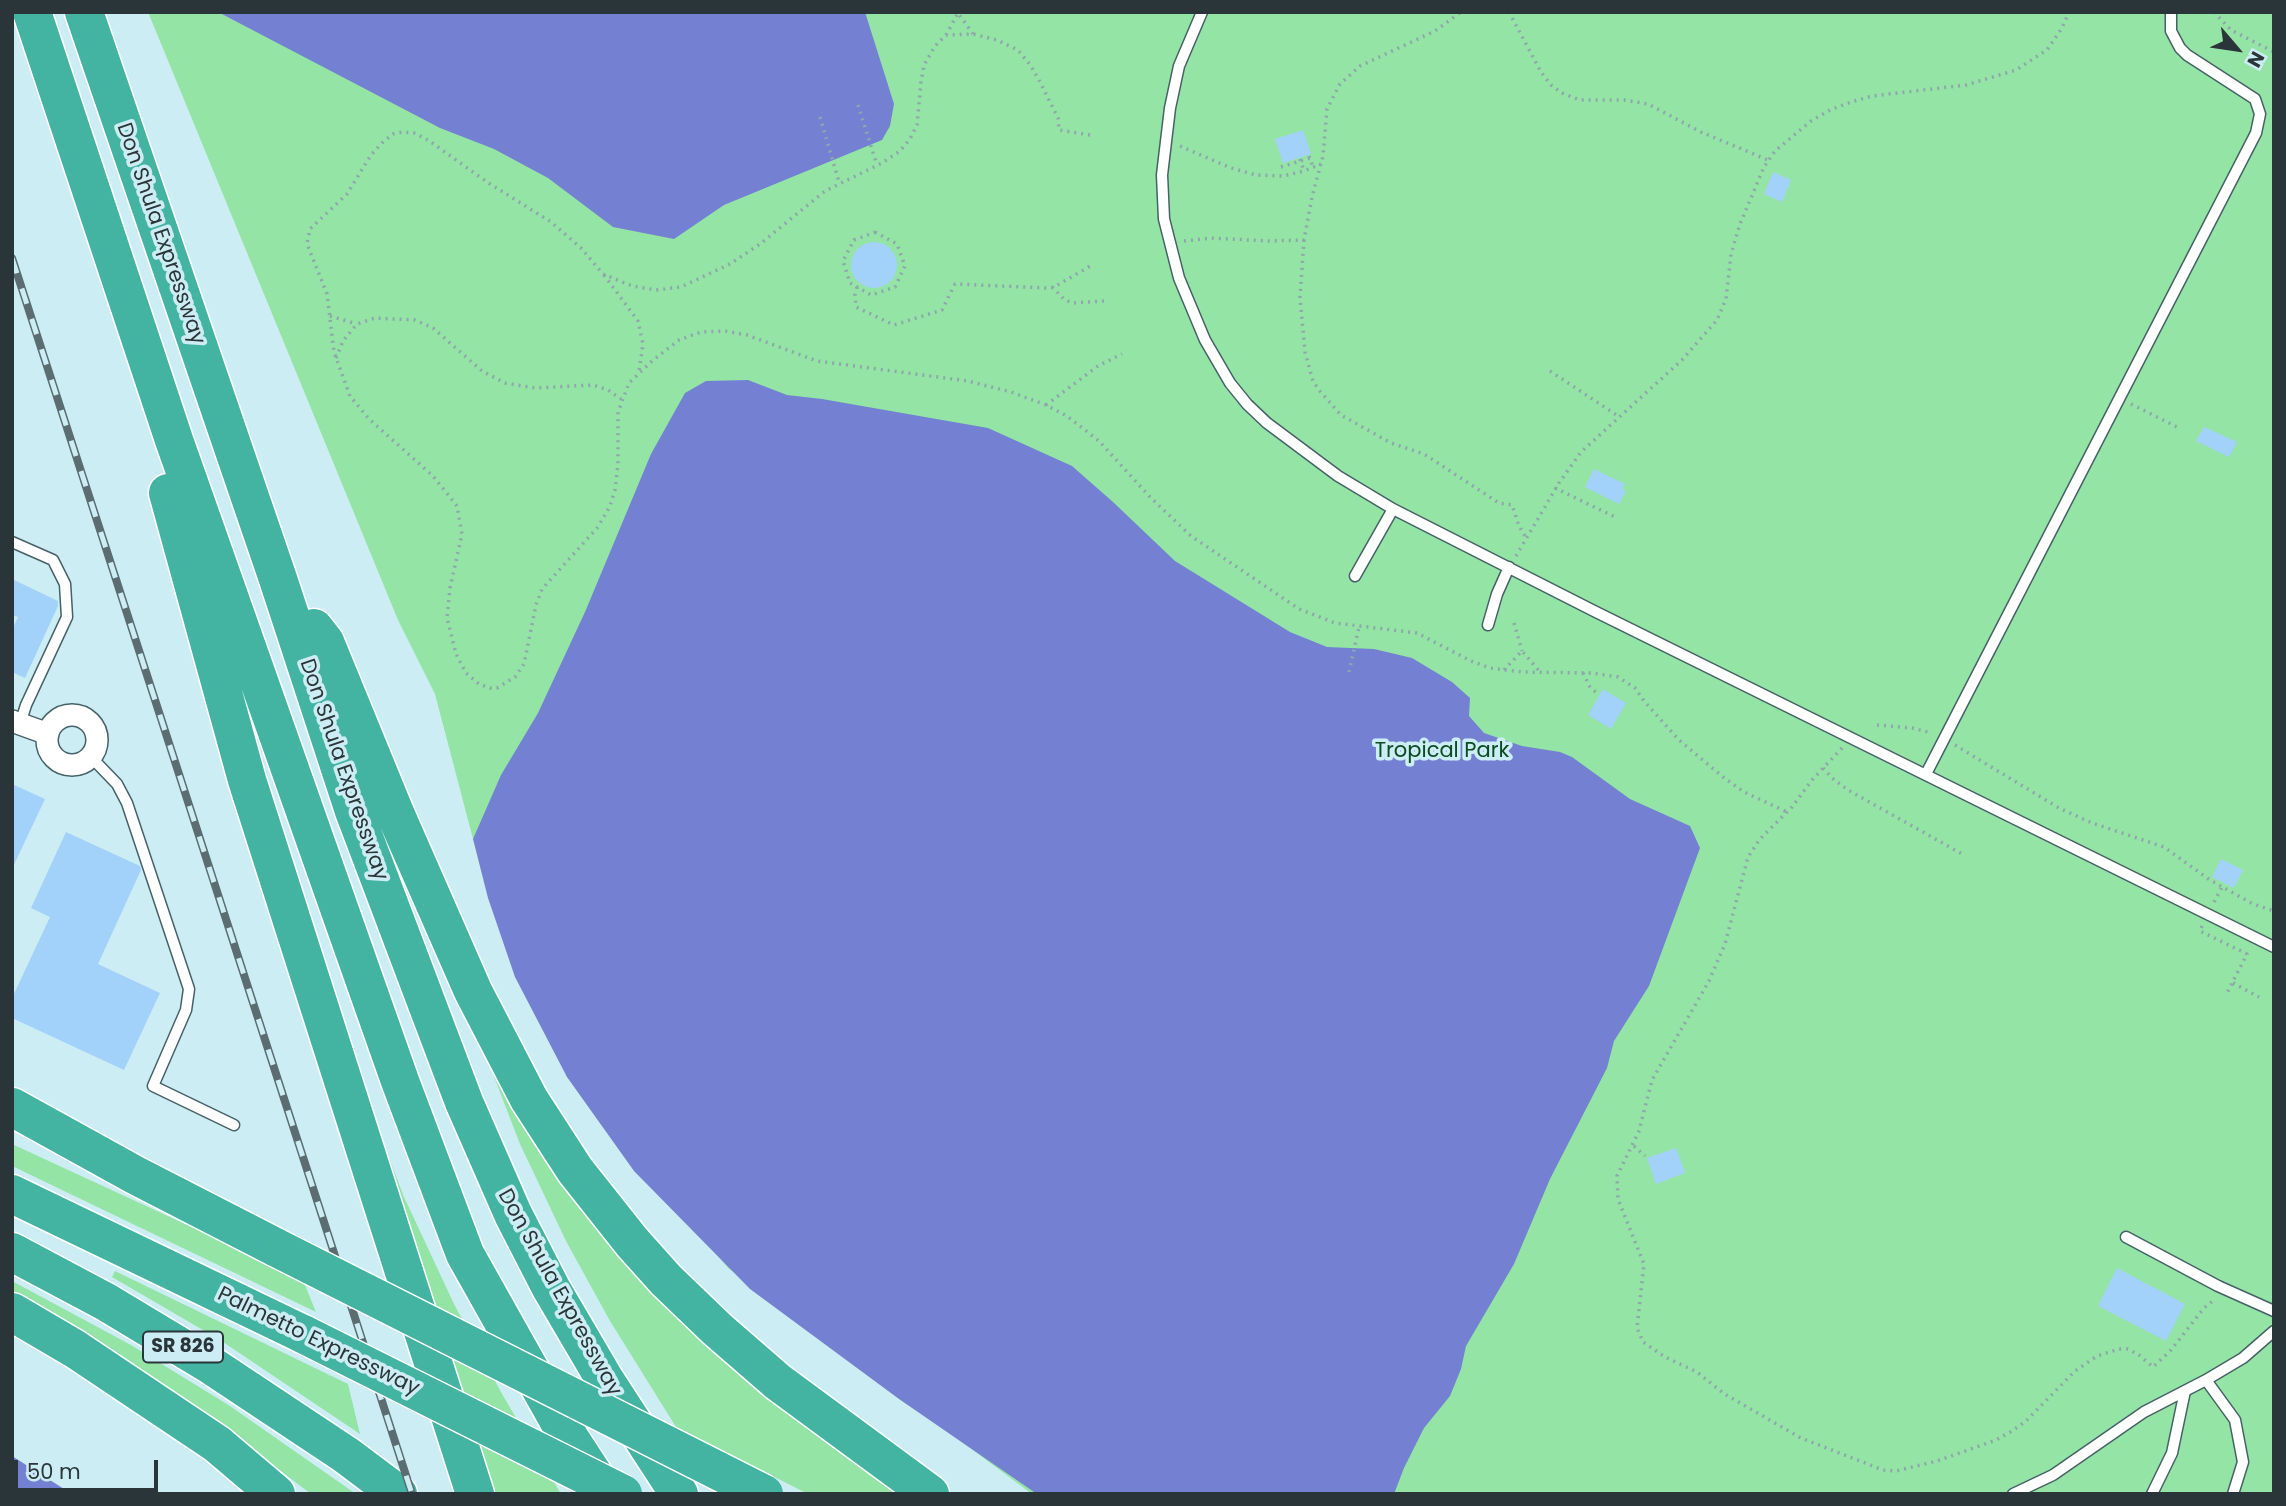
<!DOCTYPE html>
<html>
<head>
<meta charset="utf-8">
<style>
	body { margin:0 }
	#map { position:relative; width:2286px; height:1506px; overflow:hidden; background:#cdedf4; font-family:Poppins,sans-serif }
	canvas { display:block }
	.frame { position:absolute; inset:0; border:14px solid #293538; pointer-events:none }
	.north { position:absolute; left:2202px; top:14px; width:70px; height:70px; -webkit-text-stroke:5px #cdedf4; paint-order:stroke; rotate:119deg; font-size:19px; font-weight:700; line-height:28px; text-align:center; color:#293538 }
	.north::after { content:''; display:block; margin:auto; width:24px; height:32px; background:#293538; clip-path:polygon(50% 0,100% 100%,50% 72%,0 100%) }
	.scale { position:absolute; left:14px; top:1460px; width:144px; height:32px; box-sizing:border-box; border:4px solid #293538; border-top:0; padding-left:9px; font-size:21px; line-height:24px; white-space:nowrap; color:#293538; -webkit-text-stroke:5px #cdedf4; paint-order:stroke }
</style>
</head>
<body>
<div id="map">
<canvas width="2286" height="1506"></canvas>
<div class="frame"></div>
<div class="north">N</div>
<div class="scale">50 m</div>
</div>
<script>
const context = document.querySelector('canvas').getContext('2d');
context.lineJoin = 'round';
function fill(path, color) {
  context.fillStyle = color;
  context.fill(path, 'evenodd');
}
function poly(rows) {
  const path = new Path2D();
  for (const r of rows) {
    if (r.length === 3) {
      path.moveTo(r[0] + r[2], r[1]);
      path.arc(r[0], r[1], r[2], 0, 2 * Math.PI);
      continue;
    }
    path.moveTo(r[0], r[1]);
    for (let i = 2; i < r.length; i += 2) path.lineTo(r[i], r[i + 1]);
  }
  return path;
}
function stroke(path, color, width, dash) {
  context.strokeStyle = color;
  context.lineWidth = width;
  context.lineCap = dash ? 'butt' : 'round';
  context.setLineDash(dash || []);
  context.stroke(path);
}
function drawText(font, color, halo, rows, align = 'center') {
  context.font = font + ' Poppins,sans-serif';
  context.lineWidth = 7;
  context.setLineDash([]);
  context.textBaseline = 'middle';
  context.strokeStyle = halo;
  context.fillStyle = color;
  for (const [text, x, y, turn = 0] of rows) {
    context.save();
    context.translate(x, y);
    context.rotate((+turn || 0) * Math.PI / 180);
    context.textAlign = isNaN(turn) ? turn : align;
    if (halo) context.strokeText(text, 0, 0);
    context.fillText(text, 0, 0);
    context.restore();
  }
}
fill(poly([
	[148,12,2274,12,2274,1494,1032,1494,728,1268,567,1077,473,839,435,694,398,620],
	[483,1048,542,1139,908,1494,808,1494,676,1427,610,1321,566,1241,520,1144],
	[383,1142,404,1197,454,1304,502,1394,561,1494,487,1494],
	[12,1144,302,1278,316,1312,12,1166],
	[115,1271,348,1384,360,1434,220,1340,112,1277],
	[12,1281,131,1345,178,1374,230,1406,356,1494,311,1494,200,1410,128,1360,117,1361,12,1296]
]), '#94e4a5');
fill(poly([
	[218,12,865,12,894,104,890,126,882,140,724,205,674,239,613,227,548,178,494,149,440,128],
	[748,380,787,395,822,399,988,428,1072,466,1113,502,1175,561,1290,632,1327,647,1374,649,1412,658,1452,682,1470,698,1469,716,1484,733,1522,746,1560,752,1572,757,1630,799,1690,826,1700,848,1649,986,1614,1041,1607,1068,1550,1179,1514,1264,1466,1346,1461,1369,1450,1396,1424,1428,1404,1468,1394,1494,1037,1494,899,1399,750,1289,634,1171,567,1077,515,977,488,898,473,839,501,775,538,713,585,612,651,454,685,393,706,381],
	[12,1456,72,1494,12,1494]
]), '#7481d3');
fill(poly([
	[1303,130,1311,154,1283,163,1275,139],
	[1773,172,1791,180,1782,202,1764,194],
	[874,265,23],
	[2204,427,2237,442,2229,457,2196,441],
	[1594,469,1625,484,1622,489,1626,491,1619,504,1585,487],
	[12,579,58,601,58,606,25,678,12,672,12,630,18,617,12,615],
	[1603,689,1626,703,1611,729,1588,715],
	[12,784,45,799,12,869],
	[66,832,140,866,141,870,98,964,160,993,124,1070,12,1018,12,998,50,917,31,908],
	[2221,859,2243,870,2234,888,2212,877],
	[1676,1148,1685,1173,1656,1184,1647,1158],
	[2117,1268,2185,1304,2166,1341,2098,1306]
]), '#a2d2f9');
const lane = poly([
	[1202,12,1179,66,1170,108,1162,175,1164,219,1179,278,1205,340,1230,383,1247,404,1267,423,1338,476,1393,509,1594,611,2274,947],
	[12,542,53,560,65,584,67,617,26,705,20,724],
	[1355,576,1393,509],
	[1488,625,1497,594,1509,567],
	[91,757,117,784,127,803,189,989,186,1010,153,1086,234,1125],
	[1926,774,2256,133,2260,114,2255,99,2187,55,2180,48,2171,31,2171,12],
	[2126,1237,2218,1286,2274,1311],
	[2206,1380,2235,1420,2243,1462,2233,1494],
	[2013,1494,2053,1475,2144,1412,2206,1380,2243,1358,2274,1331],
	[2152,1494,2172,1453,2185,1391]
]);
const street = poly([
	[72,740,25],
	[12,721,48,734]
]);
const highway = poly([
	[32,12,174,440,400,1081,465,1254,561,1425,606,1494],
	[84,12,278,579,354,811,464,1102,513,1214,551,1288,605,1380,679,1494],
	[168,493,247,780,475,1494],
	[314,628,325,642,395,813,473,991,529,1099,575,1170,632,1242,666,1280,717,1329,778,1382,930,1494],
	[12,1107,135,1175,277,1248],
	[12,1194,305,1335],
	[12,1252,106,1302,209,1364,346,1455,398,1494],
	[12,1312,75,1349,217,1444,276,1494]
]);
stroke(lane, '#466268', 13);
stroke(street, '#466268', 24);
stroke(highway, '#fff', 41);
stroke(poly([
	[1509,12,1541,72,1551,85,1562,93,1580,100,1624,100,1648,104,1701,132,1768,160],
	[2214,12,2231,30,2274,52],
	[946,35,958,13,973,34],
	[858,105,877,165],
	[820,117,839,182],
	[1090,135,1059,130,1058,118,1040,82,1031,66,1018,50,997,40,973,34,946,35,935,46,924,65,921,82,917,125,910,139,900,151,882,163,825,191,760,244,730,264,681,287,656,290,632,286,603,274,581,248,551,222,487,182,428,140,414,133,403,132,393,134,382,143,371,155,347,194,310,229,307,244,327,294,334,352,350,396,369,419,433,476,457,506,462,534,450,588,447,618,456,654,466,673,479,684,490,688,497,688,515,677,524,664,536,605,542,589,598,527,610,506,615,490,618,464,618,412,629,383,652,361,679,340,701,332,725,331,747,335,817,361,968,381,1011,392,1046,405,1067,416,1099,441,1151,498,1191,536,1299,609,1335,623,1417,633,1471,661,1490,668,1522,672,1592,673,1618,677,1635,688,1644,701,1679,740,1723,777,1744,792,1787,812],
	[1180,146,1231,168,1256,175,1283,176,1304,171,1321,164],
	[1309,156,1313,167],
	[1300,159,1304,171],
	[1281,167,1310,158],
	[875,232,897,244,905,266,895,287,871,295,850,283,843,261,854,240,875,232],
	[1304,240,1300,297,1305,352,1313,381,1319,390,1341,415,1391,443,1424,454,1499,503,1512,505,1519,526,1526,538],
	[1184,241,1211,238,1268,241,1304,240,1312,197,1323,156,1327,109,1340,84,1360,66,1435,31,1461,12],
	[604,275,638,321,643,344,639,371],
	[857,287,855,295,856,307,894,325,942,310,955,284,1047,288,1054,287,1092,265],
	[1052,287,1065,300,1073,303,1104,301],
	[330,316,357,324],
	[336,358,343,341,357,324,375,318,415,320,433,328,482,371,505,383,535,388,593,385,608,390,621,399],
	[1550,371,1618,416],
	[2131,404,2179,428],
	[1046,405,1098,366,1122,354],
	[1555,488,1615,517],
	[1516,556,1559,483,1581,452,1682,360,1717,320,1726,299,1731,254,1740,224,1764,167,1775,151,1811,121,1830,110,1851,102,1872,96,1966,85,2016,70,2047,50,2062,28,2069,12],
	[1514,623,1522,651],
	[1504,670,1522,651,1541,673],
	[1349,672,1359,627],
	[1583,673,1590,687,1598,694],
	[1877,725,1912,728,1932,733],
	[1955,745,2059,808,2092,823,2164,847,2210,880,2253,904,2274,911],
	[1842,748,1812,780,1792,807,1760,839,1748,857,1725,944,1709,981,1652,1080,1639,1131,1617,1176,1618,1199,1644,1264,1637,1328,1643,1342,1665,1357,1697,1372,1723,1393,1801,1438,1883,1470,1896,1471,1937,1461,1996,1440,2012,1431,2026,1421,2075,1371,2097,1356,2119,1349,2128,1349,2139,1355,2153,1367,2171,1350,2204,1308,2214,1300],
	[1823,768,1832,778,1848,790,1964,855],
	[2214,902,2222,887],
	[2202,926,2200,931,2247,954,2226,995],
	[2233,983,2259,997],
	[1634,1146,1645,1156]
]), '#8ea6ac', 3.5, [2, 5]);
stroke(lane, '#fff', 10);
stroke(street, '#fff', 21);
stroke(highway, '#43b3a2', 38);
const rail = poly([
	[12,258,412,1494]
]);
stroke(rail, '#5b6d71', 8);
stroke(rail, '#cdedf4', 5, [16]);
const highwayBridge = poly([
	[277,1248,764,1494],
	[305,1335,623,1494]
]);
stroke(highwayBridge, '#fff', 41, []);
stroke(highwayBridge, '#43b3a2', 38);
for (const [x, y, w] of [
	[183,1347,80]
]) {
  const box = new Path2D();
  box.roundRect(x - w / 2, y - 15.5, w, 31, 5);
  context.fillStyle = '#cdedf4';
  context.fill(box);
  stroke(box, '#293538', 2);
}
drawText('bold 19px', '#293538', null, [
	["SR 826",183,1347]
]);
drawText('21px', '#293538', '#cdedf4', [
	["Don Shula Expressway",160,234,71],
	["Don Shula Expressway",343,770,71],
	["Don Shula Expressway",559,1293,61],
	["Palmetto Expressway",318,1342,26]
]);
drawText('21px', '#0b4b22', '#cdedf4', [
	["Tropical Park",1442,752]
]);
</script>
</body>
</html>
